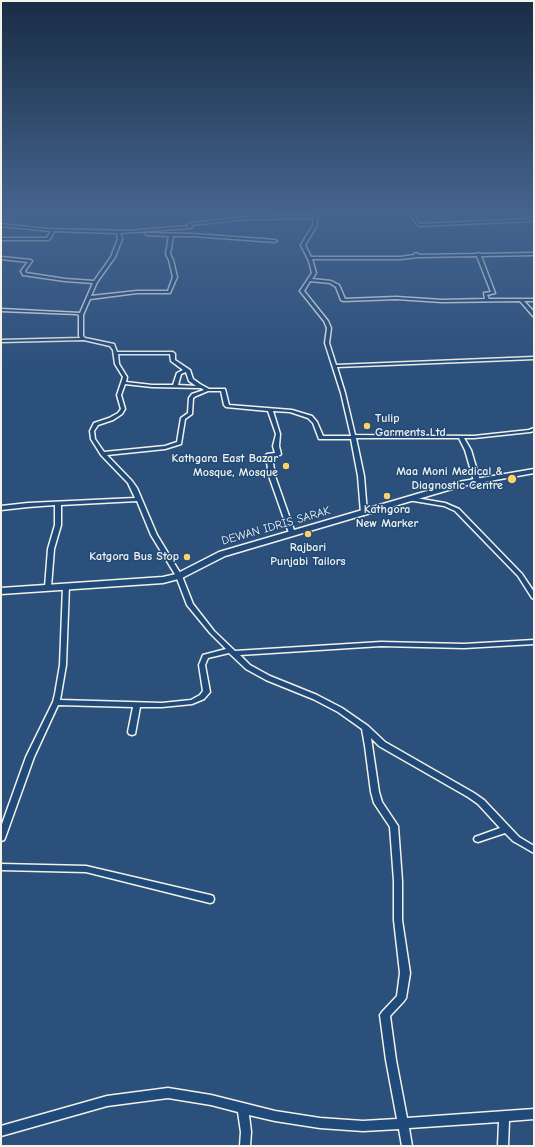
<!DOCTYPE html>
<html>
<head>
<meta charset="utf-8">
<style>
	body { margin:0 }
	#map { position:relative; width:535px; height:1147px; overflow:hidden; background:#2c507c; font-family:"Comic Neue",sans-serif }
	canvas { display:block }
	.frame { position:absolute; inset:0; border:2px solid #f4f1e8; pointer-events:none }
</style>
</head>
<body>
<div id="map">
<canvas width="535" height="1147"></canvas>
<div class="frame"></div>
</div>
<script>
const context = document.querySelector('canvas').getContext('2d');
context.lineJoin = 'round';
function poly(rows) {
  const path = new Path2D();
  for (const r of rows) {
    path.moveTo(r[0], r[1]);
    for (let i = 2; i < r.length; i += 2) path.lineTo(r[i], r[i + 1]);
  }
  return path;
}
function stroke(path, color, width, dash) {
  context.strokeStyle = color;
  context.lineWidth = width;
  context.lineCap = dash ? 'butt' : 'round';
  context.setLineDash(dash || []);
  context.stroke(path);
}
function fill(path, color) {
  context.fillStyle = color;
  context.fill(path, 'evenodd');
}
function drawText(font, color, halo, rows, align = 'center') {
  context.font = font + ' "Comic Neue",sans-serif';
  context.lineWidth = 3;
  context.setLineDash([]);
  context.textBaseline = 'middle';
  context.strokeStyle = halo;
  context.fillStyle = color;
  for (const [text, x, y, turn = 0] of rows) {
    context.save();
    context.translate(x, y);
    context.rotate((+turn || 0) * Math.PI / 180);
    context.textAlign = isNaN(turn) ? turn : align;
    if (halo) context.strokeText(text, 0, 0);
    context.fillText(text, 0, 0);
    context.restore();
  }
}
const minor = poly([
	[316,212,319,212,317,217,317,225,305,245,311,257,400,257,415,255,414,254,416,253,419,255,476,254,478,253,480,254,534,253,534,255,481,256,495,293,487,295,489,299,534,299,534,301,524,301,534,312,534,316,533,316,520,301,442,302,396,299,343,301,341,300,336,287,330,283,310,281,304,291,328,321,331,328,329,343,336,365,534,357,534,359,337,367,345,393,355,435,474,436,529,430,534,428,534,431,530,432,474,438,464,438,471,450,480,481,477,483,474,481,465,450,459,438,356,438,364,476,367,513,364,515,361,513,358,476,351,439,319,439,313,423,308,418,290,412,273,411,280,434,279,446,281,454,280,455,272,456,275,476,295,533,292,535,289,533,269,476,266,455,267,454,275,453,273,446,276,434,268,411,226,407,224,405,221,391,208,391,196,396,193,398,192,414,185,419,181,444,165,449,107,455,132,481,137,488,157,535,182,576,193,604,214,631,235,651,381,642,464,644,534,640,534,644,464,648,381,646,240,655,250,665,270,676,317,695,342,708,368,726,385,742,474,793,484,800,519,837,534,846,534,853,513,841,505,833,478,842,475,841,474,839,475,837,500,828,478,804,468,797,379,746,371,738,379,792,382,802,398,826,402,881,402,920,410,973,406,998,404,1001,390,1016,396,1060,407,1118,534,1109,534,1119,509,1121,508,1146,498,1146,499,1122,409,1128,412,1146,402,1146,399,1129,363,1131,320,1128,275,1121,249,1115,251,1132,250,1146,240,1146,241,1132,238,1112,211,1105,168,1098,107,1106,1,1136,1,1126,107,1096,168,1088,211,1095,275,1111,320,1118,363,1121,397,1119,386,1060,380,1015,382,1012,397,996,400,973,394,920,394,881,390,827,374,803,371,792,365,746,362,729,338,712,313,699,266,680,246,669,229,653,208,658,205,665,210,692,204,699,192,704,162,707,140,707,135,734,132,735,129,734,128,732,133,707,58,705,34,757,5,838,4,840,1,841,1,827,26,757,53,702,55,694,60,665,63,586,64,585,66,584,69,586,66,665,60,700,162,703,191,700,200,695,203,691,199,665,203,655,226,649,210,633,187,605,176,576,151,535,137,501,61,505,61,525,54,549,51,587,48,589,45,587,48,549,55,525,55,505,28,507,1,510,1,506,28,503,135,498,128,483,101,455,91,439,90,431,94,423,109,418,118,413,121,409,117,395,123,377,115,364,113,350,110,346,84,340,1,342,1,340,80,338,79,336,79,315,77,314,1,311,1,309,80,313,93,283,65,281,23,275,21,271,28,262,1,259,1,257,31,260,32,261,25,271,26,273,65,279,94,281,111,257,118,239,117,233,54,231,50,239,48,240,1,240,1,238,47,238,51,231,1,226,1,224,47,229,127,231,188,226,188,224,192,223,247,217,314,216,316,212],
	[313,218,313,225,301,245,309,261,312,273,300,291,324,321,327,328,325,343,341,393,351,436,323,436,317,422,312,416,292,410,229,405,225,389,209,389,200,384,193,379,190,370,175,360,175,354,173,352,117,352,114,344,85,338,83,336,83,315,90,299,137,293,170,293,177,277,173,260,170,254,173,236,193,236,275,242,277,241,275,240,193,234,146,233,145,234,147,235,169,236,166,254,169,260,173,277,168,291,137,291,91,296,97,282,115,257,122,239,120,233,190,228,192,227,191,225,192,225,247,219,313,218],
	[477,256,491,292,484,293,485,299,442,300,396,297,345,299,339,285,331,281,312,279,316,273,312,259,400,259,418,257,477,256],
	[118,354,170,354,171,361,183,370,177,373,173,385,152,385,126,382,127,377,119,364,118,354],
	[186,372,189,381,196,386,178,385,181,374,186,372],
	[125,384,152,387,201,388,204,390,192,394,189,398,188,413,181,418,177,442,165,446,104,452,95,439,94,431,98,425,113,420,122,414,125,409,121,395,125,384],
	[408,212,411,212,420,224,529,219,530,217,534,215,534,217,531,221,419,226,408,212],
	[410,497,445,503,459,509,522,574,534,592,534,599,532,598,518,576,455,511,444,506,408,500,407,499,408,498,410,497],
	[1,864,86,866,210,895,213,896,214,899,213,902,210,903,86,872,1,870,1,864]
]);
const secondary = poly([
	[534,469,534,473,462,486,225,556,182,578,163,583,1,594,1,588,163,577,176,574,219,552,458,482,534,469]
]);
stroke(minor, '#f4f1e8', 3);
stroke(secondary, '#f4f1e8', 3);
fill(minor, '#1f4a7a');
fill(secondary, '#1f4a7a');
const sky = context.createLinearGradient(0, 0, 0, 373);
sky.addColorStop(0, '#182c44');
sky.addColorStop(0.57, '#45648e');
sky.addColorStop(1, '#45648e00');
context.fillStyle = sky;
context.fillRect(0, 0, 535, 373);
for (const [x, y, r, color] of [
	[367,426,4,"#ffd166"],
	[286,466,4,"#ffd166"],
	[512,479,5,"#ffd166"],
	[387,496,4,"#ffd166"],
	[308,534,4,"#ffd166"],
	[187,557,4,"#ffd166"]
]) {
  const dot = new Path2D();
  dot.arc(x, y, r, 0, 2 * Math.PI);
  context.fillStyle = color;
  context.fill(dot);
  stroke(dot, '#1f4a7a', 1.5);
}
drawText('bold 12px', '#f4f1e8', '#1f4a7a', [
	["Tulip",375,419,"left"],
	["Garments Ltd",375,433,"left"],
	["Kathgara East Bazar",278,459],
	["Mosque, Mosque",278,473],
	["Maa Moni Medical &",503,472],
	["Diagnostic Centre",503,486],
	["Kathgora",387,510,"center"],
	["New Marker",387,524,"center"],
	["Rajbari",308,548,"center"],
	["Punjabi Tailors",308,562,"center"],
	["Katgora Bus Stop",179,557]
], 'right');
drawText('12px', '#f4f1e8', '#1f4a7a', [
	["DEWAN IDRIS SARAK",276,526,-16]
]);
</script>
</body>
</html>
